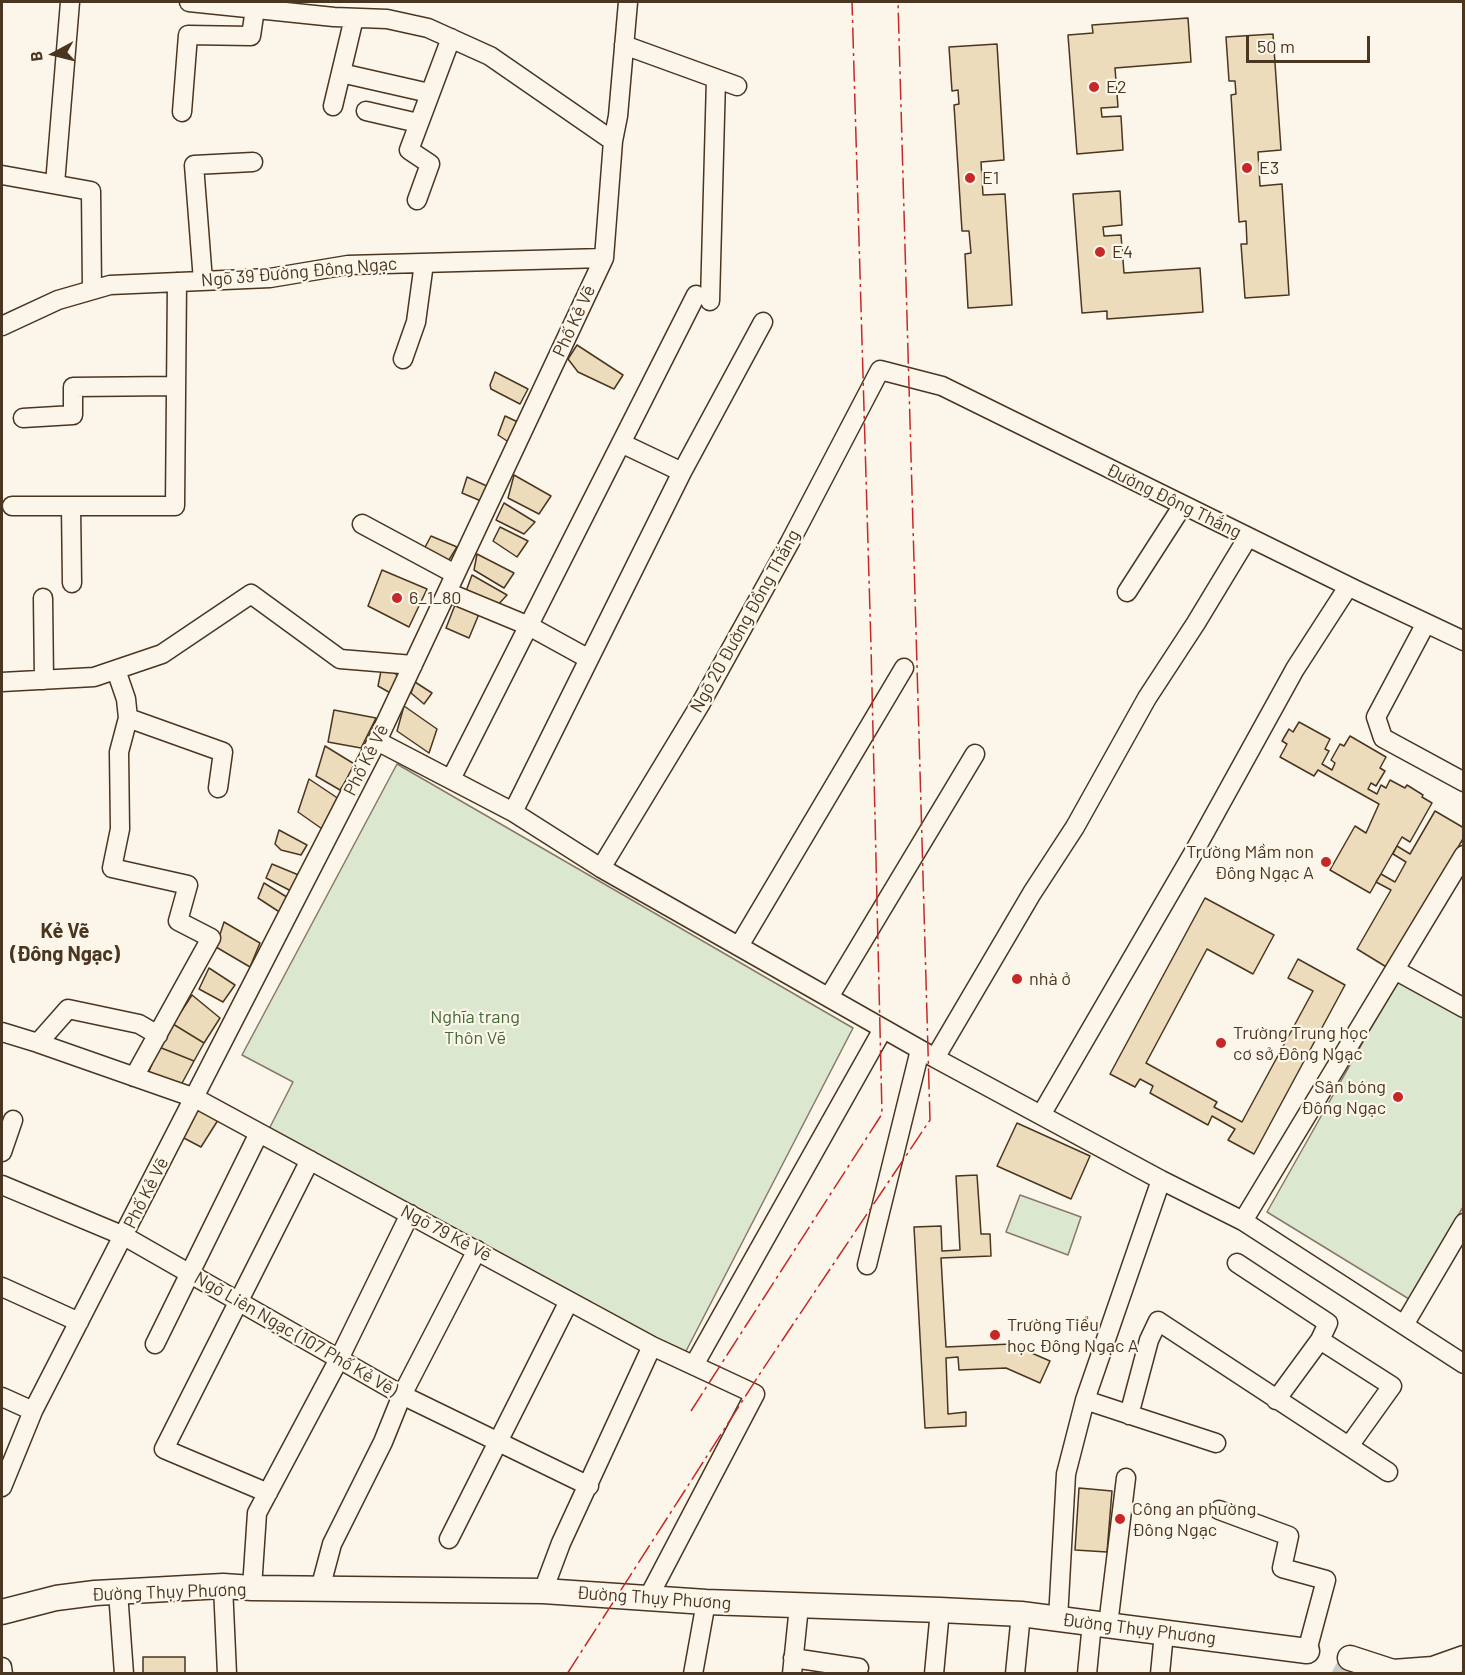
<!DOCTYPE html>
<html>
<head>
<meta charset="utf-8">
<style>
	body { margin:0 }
	#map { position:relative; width:1465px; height:1675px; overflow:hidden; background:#fbf6e9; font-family:Barlow,sans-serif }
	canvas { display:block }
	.frame { position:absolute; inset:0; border:3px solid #4a3520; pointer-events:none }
	.north { position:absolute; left:24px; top:24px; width:60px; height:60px; -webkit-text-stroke:4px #fbf6e9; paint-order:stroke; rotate:263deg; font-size:16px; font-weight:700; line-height:24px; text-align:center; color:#4a3520 }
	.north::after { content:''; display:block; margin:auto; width:21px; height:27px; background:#4a3520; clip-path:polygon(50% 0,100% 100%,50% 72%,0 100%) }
	.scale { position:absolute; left:1246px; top:36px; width:124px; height:27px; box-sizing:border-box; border:3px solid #4a3520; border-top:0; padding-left:8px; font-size:18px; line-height:21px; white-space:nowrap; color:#4a3520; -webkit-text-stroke:4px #fbf6e9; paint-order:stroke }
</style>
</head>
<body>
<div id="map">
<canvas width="1465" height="1675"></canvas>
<div class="frame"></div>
<div class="north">B</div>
<div class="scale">50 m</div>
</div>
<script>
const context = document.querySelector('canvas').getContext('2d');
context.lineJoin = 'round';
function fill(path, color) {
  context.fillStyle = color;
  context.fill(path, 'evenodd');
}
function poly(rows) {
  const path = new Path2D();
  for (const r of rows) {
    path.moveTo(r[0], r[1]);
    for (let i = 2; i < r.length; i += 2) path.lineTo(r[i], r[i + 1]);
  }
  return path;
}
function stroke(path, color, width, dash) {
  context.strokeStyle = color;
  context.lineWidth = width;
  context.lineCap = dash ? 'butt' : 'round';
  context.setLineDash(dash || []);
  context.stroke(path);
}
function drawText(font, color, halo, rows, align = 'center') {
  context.font = font + ' Barlow,sans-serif';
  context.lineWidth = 4.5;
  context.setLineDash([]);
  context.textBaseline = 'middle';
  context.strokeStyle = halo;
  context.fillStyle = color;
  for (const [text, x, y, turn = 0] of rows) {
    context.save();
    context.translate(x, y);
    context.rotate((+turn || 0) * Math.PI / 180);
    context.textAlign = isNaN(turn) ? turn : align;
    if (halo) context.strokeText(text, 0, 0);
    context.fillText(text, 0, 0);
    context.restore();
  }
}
const green = poly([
	[397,764,853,1028,684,1355,268,1131,293,1082,242,1055,397,764],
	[1398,980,1463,1018,1463,1207,1409,1299,1267,1212,1398,980],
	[1020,1195,1081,1217,1068,1255,1006,1232,1020,1195]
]);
fill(green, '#dce7d0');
stroke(green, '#887966', 1.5);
stroke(poly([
	[1341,1674,1350,1658]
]), '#c9cecd', 18);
const building = poly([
	[1188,18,1191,62,1115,68,1118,107,1101,108,1102,117,1121,116,1123,150,1077,154,1068,35,1093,33,1092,25,1188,18],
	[1273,34,1281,150,1258,152,1260,186,1282,184,1289,295,1245,298,1241,244,1247,244,1246,221,1239,222,1231,95,1236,94,1235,81,1229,81,1226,37,1273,34],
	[997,44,1004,160,981,162,983,195,1005,194,1012,305,968,308,965,254,971,253,969,231,962,231,954,105,959,104,958,90,952,91,949,47,997,44],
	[1120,191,1122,225,1103,227,1104,236,1121,235,1124,273,1200,268,1203,312,1107,319,1107,311,1082,313,1073,194,1120,191],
	[577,345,623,375,614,389,578,372,568,359,577,345],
	[495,372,528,389,520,404,491,389,490,385,495,372],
	[505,416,520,423,510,443,498,435,505,416],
	[514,475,551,496,539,514,508,498,514,475],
	[467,477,489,487,481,501,462,493,467,477],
	[504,503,535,522,524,534,496,520,504,503],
	[500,527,528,541,517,557,493,541,500,527],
	[431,536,457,547,447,563,423,551,431,536],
	[477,554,514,573,504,588,474,570,477,554],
	[382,570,427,589,409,627,368,606,382,570],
	[472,575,507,595,496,607,465,594,472,575],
	[455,605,479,614,469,638,446,628,455,605],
	[382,666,401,677,394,695,378,686,382,666],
	[415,682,432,693,424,704,411,693,415,682],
	[404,706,437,729,429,753,397,731,404,706],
	[334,710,376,718,361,748,328,742,334,710],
	[1299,722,1330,739,1325,749,1329,751,1322,764,1332,770,1335,763,1331,760,1340,744,1344,746,1350,736,1386,757,1380,768,1385,771,1376,786,1371,783,1368,789,1377,794,1381,785,1386,788,1390,780,1405,788,1407,785,1423,795,1422,797,1432,803,1410,842,1402,837,1370,893,1330,870,1355,826,1366,833,1379,804,1318,770,1314,776,1280,757,1287,744,1282,741,1289,729,1293,732,1299,722],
	[325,746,356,765,340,790,316,776,325,746],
	[309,779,339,799,325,831,298,812,309,779],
	[1435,811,1464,828,1464,837,1388,968,1357,949,1391,890,1376,882,1381,874,1395,882,1406,862,1393,854,1397,846,1410,854,1435,811],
	[279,830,307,845,301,855,281,850,275,844,279,830],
	[272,864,301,876,291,891,266,878,272,864],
	[264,883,290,899,281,913,258,898,264,883],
	[1205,898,1274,935,1253,974,1207,949,1146,1063,1217,1102,1214,1107,1242,1122,1313,991,1288,978,1298,959,1345,985,1254,1154,1228,1140,1235,1129,1212,1116,1208,1125,1150,1093,1153,1086,1140,1079,1135,1087,1110,1074,1205,898],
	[224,922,260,943,250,967,216,947,224,922],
	[209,968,235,985,223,1002,199,989,209,968],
	[192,995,220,1018,204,1043,173,1024,192,995],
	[173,1024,204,1043,194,1061,159,1047,173,1024],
	[159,1047,194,1061,181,1085,147,1076,159,1047],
	[197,1103,220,1117,201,1147,180,1136,197,1103],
	[1017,1123,1090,1156,1071,1199,997,1166,1017,1123],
	[977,1175,981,1234,990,1234,991,1256,941,1258,946,1347,1011,1344,1050,1361,1040,1383,1006,1368,959,1370,958,1357,946,1358,948,1414,966,1412,966,1426,925,1428,914,1227,941,1226,942,1251,960,1250,956,1176,977,1175],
	[1079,1488,1112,1491,1107,1552,1075,1550,1079,1488],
	[143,1657,185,1657,185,1674,143,1674,143,1657]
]);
fill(building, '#ecdcbc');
stroke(building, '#4a3520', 1.5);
const minor = poly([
	[189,2,334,17,387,19,428,28,490,56,613,141],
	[624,45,737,86],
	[341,73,429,93],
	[333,106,354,18],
	[366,111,418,123],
	[182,112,188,35,251,36,256,2],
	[2,175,91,191,92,290],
	[55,184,70,2],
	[417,200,430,164,409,150,451,38],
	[203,281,194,165,253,162],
	[710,301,716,79],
	[2,326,58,300,110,285,270,278,348,265,604,258],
	[403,359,416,322,424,263],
	[23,418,73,415,73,387,175,386],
	[621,443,682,472],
	[12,506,175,506,177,282],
	[71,506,72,583],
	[362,524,455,574],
	[447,592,529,626,589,659],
	[1127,592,1183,505],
	[43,598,44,680],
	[1426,623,1376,717,1383,738,1464,782],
	[116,670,126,699,128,718,119,752,120,829,112,868,188,885,178,921,211,938,134,1077],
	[2,682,94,677,162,654,251,594,340,659,413,665],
	[128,718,223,752,218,788],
	[377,741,513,812,601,868,935,1058,1161,1180,1243,1221,1464,1364],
	[451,779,696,295],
	[513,812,682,472,763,322],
	[601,868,701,703,790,542,880,370,942,386,1356,590,1464,641],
	[739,946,904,668],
	[1395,970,1464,1008],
	[829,997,975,754],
	[2,1032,38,1043,68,1009,139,1024,158,1035],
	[38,1043,195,1098,652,1346,755,1394,648,1598],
	[935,1058,1032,893,1075,827,1147,698,1196,623,1248,537],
	[1041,1115,1195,850,1295,669,1348,587],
	[2,1152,13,1120],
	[2,1185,124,1236,402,1395,589,1486],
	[1243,1221,1464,855],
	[1237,1263,1328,1323,1320,1340,1392,1386,1349,1446],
	[867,1265,920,1050],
	[2,1287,79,1322],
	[1404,1325,1464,1223],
	[155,1344,259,1133],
	[694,1365,883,1029],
	[2,1397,33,1411],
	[1085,1400,1216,1443],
	[1276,1400,1320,1340],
	[1129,1415,1149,1340,1158,1321,1388,1472],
	[2,1487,33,1411,377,741,604,258,613,141,618,116,628,2],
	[268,1493,164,1449,310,1160],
	[1219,1510,1289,1536,1282,1568,1326,1580,1307,1651],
	[449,1539,569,1301],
	[223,1586,227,1674],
	[252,1588,257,1513,339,1359,410,1214],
	[320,1589,332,1544,383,1442,402,1395,477,1250],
	[543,1591,561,1543,652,1346],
	[118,1592,124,1674],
	[1058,1619,1066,1474,1085,1400,1161,1180],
	[1108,1625,1126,1478],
	[793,1658,859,1668],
	[2,1667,3,1674],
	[693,1674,706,1602],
	[792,1674,799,1606],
	[934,1674,940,1610],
	[1015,1674,1021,1614],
	[1087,1674,1092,1623],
	[1160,1674,1164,1633]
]);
const major = poly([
	[2,1612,56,1598,95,1593,223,1586,252,1588,543,1591,706,1602,940,1610,1021,1614,1307,1651],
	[1350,1658,1393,1672,1433,1669,1464,1658]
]);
stroke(minor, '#4a3520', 21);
stroke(major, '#4a3520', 27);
stroke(minor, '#fbf6e9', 18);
stroke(major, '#fbf6e9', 24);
stroke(poly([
	[691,1411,882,1114,871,646,852,2],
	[567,1674,761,1372,930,1120,898,2]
]), '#c62828', 1.5, [21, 4.5, 3, 4.5]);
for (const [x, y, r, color] of [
	[1094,87,6,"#c62828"],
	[1247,168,6,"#c62828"],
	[970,178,6,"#c62828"],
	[1100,252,6,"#c62828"],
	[397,598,6,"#c62828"],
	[1326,862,6,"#c62828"],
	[1017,979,6,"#c62828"],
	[1221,1043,6,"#c62828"],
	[1398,1097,6,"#c62828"],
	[995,1335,6,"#c62828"],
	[1120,1519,6,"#c62828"]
]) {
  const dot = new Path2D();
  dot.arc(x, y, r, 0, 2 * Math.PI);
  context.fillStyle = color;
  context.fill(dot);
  stroke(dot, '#fbf6e9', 2);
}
drawText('18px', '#4a3520', '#fbf6e9', [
	["E2",1106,87],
	["E3",1259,168],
	["E1",982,178],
	["E4",1112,252],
	["6_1_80",409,598],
	["Trường Mầm non",1314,852,"right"],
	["Đông Ngạc A",1314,873,"right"],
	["nhà ở",1029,979],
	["Trường Trung học",1233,1033],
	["cơ sở Đông Ngạc",1233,1054],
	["Sân bóng",1386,1087,"right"],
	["Đông Ngạc",1386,1108,"right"],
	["Trường Tiểu",1007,1325],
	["học Đông Ngạc A",1007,1346],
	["Công an phường",1132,1509],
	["Đông Ngạc",1132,1530]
], 'left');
drawText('18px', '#4a3520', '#fbf6e9', [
	["Ngõ 39 Đường Đông Ngạc",299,272,-5],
	["Phố Kẻ Vẽ",574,321,-65],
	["Đường Đông Thắng",1174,501,26],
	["Ngõ 20 Đường Đồng Thắng",745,621,-61],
	["Phố Kẻ Vẽ",366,760,-63],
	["Phố Kẻ Vẽ",146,1193,-63],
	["Ngõ 79 Kẻ Vẽ",446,1233,28],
	["Ngõ Liên Ngạc (107 Phố Kẻ Vẽ)",296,1334,30],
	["Đường Thụy Phương",169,1592,-2],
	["Đường Thụy Phương",654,1598,4],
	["Đường Thụy Phương",1139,1629,7]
]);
drawText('18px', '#436837', '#fbf6e9', [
	["Nghĩa trang",475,1017],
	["Thôn Vẽ",475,1038]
]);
drawText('bold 20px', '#4a3520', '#fbf6e9', [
	["Kẻ Vẽ",65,931],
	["(Đông Ngạc)",65,954]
]);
</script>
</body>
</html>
